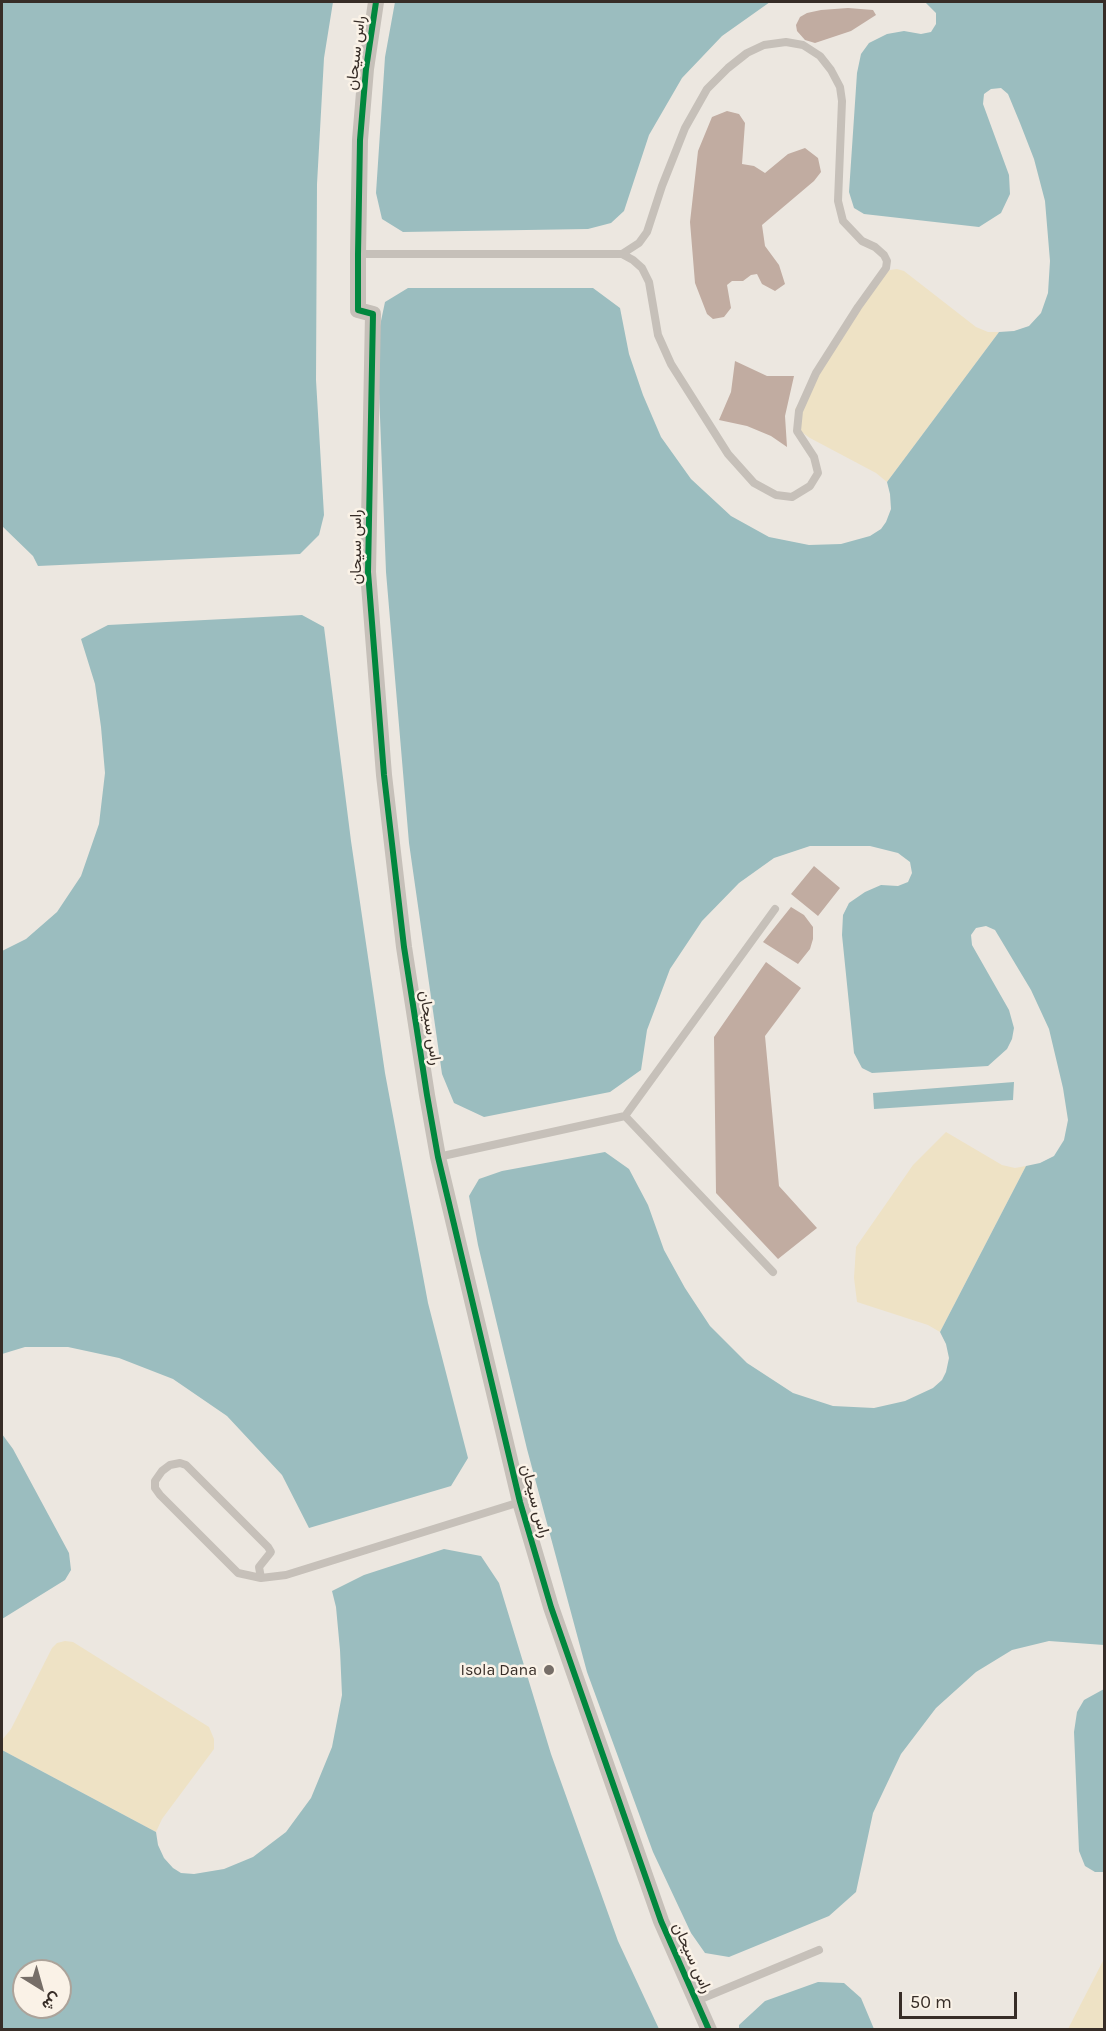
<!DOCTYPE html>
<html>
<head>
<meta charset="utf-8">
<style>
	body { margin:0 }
	#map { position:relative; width:1106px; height:2031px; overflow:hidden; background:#ece7e0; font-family:Karla,Vazirmatn,sans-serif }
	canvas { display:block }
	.frame { position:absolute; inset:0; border:3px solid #372d27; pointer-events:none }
	.north { position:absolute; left:12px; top:1959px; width:60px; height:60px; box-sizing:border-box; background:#faf2e7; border:2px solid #aca39a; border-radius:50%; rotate:143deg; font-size:16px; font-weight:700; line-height:24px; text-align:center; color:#372d27 }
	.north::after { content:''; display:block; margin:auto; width:21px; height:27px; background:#766e68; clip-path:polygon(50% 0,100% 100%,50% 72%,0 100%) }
	.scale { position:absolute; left:899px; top:1992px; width:118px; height:27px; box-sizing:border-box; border:3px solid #372d27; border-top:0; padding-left:8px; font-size:18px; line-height:21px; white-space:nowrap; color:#372d27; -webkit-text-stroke:4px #faf2e7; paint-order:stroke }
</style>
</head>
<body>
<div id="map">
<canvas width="1106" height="2031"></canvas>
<div class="frame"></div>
<div class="north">ش</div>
<div class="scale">50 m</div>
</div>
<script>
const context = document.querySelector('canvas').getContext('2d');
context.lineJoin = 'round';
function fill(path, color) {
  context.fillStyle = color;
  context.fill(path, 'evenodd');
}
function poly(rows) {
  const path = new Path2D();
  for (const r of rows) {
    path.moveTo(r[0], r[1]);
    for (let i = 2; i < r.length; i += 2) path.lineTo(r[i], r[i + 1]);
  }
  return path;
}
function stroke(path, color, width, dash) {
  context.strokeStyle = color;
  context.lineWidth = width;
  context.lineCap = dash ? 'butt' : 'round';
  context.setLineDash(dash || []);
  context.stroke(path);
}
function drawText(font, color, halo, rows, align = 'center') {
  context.font = font + ' Karla,Vazirmatn,sans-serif';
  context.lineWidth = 5;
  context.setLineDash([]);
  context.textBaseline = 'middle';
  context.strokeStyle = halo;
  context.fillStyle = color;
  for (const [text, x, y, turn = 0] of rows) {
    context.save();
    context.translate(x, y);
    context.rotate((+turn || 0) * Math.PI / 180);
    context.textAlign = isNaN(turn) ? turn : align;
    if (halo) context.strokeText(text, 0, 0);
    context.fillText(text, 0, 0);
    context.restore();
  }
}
fill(poly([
	[897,269,904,271,976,327,988,332,999,332,887,482,876,473,810,438,800,431,795,422,795,409,883,274,890,270],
	[946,1132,1002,1165,1015,1168,1026,1166,940,1332,928,1325,857,1302,854,1278,856,1247,913,1165],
	[65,1641,73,1642,209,1727,214,1739,214,1749,162,1819,156,1832,2,1750,2,1740,11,1729,52,1648,57,1643],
	[1104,1959,1104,2029,1068,2029]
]), '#eee2c5');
fill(poly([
	[2,2,333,2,324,58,317,184,316,380,324,515,319,535,300,554,38,566,33,556,2,526],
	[395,2,770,2,722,36,682,78,649,135,624,211,611,223,588,229,403,232,382,219,376,193,385,57],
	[925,2,1104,2,1104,1645,1049,1641,1012,1650,976,1672,936,1708,901,1754,873,1813,856,1892,829,1916,729,1957,705,1953,691,1933,653,1852,587,1672,527,1449,478,1245,469,1196,479,1179,502,1171,605,1152,629,1169,648,1205,664,1250,685,1288,710,1326,747,1363,793,1393,833,1406,874,1408,905,1401,933,1388,942,1380,946,1372,949,1358,946,1344,940,1332,1026,1166,1040,1163,1054,1156,1064,1140,1068,1120,1063,1088,1049,1029,1031,990,995,930,986,926,976,928,971,935,972,945,1009,1010,1014,1028,1012,1039,1007,1049,988,1066,872,1073,862,1068,854,1053,842,935,843,915,849,903,865,892,881,885,898,886,908,882,912,873,910,862,898,853,870,846,810,846,774,858,739,883,702,921,670,969,647,1030,641,1070,610,1092,484,1117,454,1103,442,1074,409,843,386,572,377,340,385,302,408,288,593,288,620,308,629,354,643,395,661,437,691,479,731,516,769,537,809,545,841,544,870,536,881,529,886,522,891,509,890,494,887,482,999,332,1014,331,1029,326,1041,313,1048,293,1050,261,1045,201,1034,159,1020,123,1008,94,1001,88,991,89,984,94,983,104,1009,175,1010,194,1001,213,979,227,864,214,854,208,849,192,857,73,861,54,869,43,887,34,904,31,921,34,931,32,936,24,936,13],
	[302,615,324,627,351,841,385,1073,428,1303,468,1458,451,1486,309,1528,282,1475,227,1416,173,1379,119,1358,68,1347,25,1347,2,1354,2,951,26,939,57,912,81,876,99,824,105,773,101,727,95,684,81,639,108,625],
	[1014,1082,1013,1100,874,1109,873,1093],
	[2,1434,13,1449,69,1553,71,1570,65,1580,2,1619],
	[444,1549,481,1556,499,1583,551,1754,618,1941,659,2029,2,2029,2,1750,156,1832,158,1845,164,1858,173,1868,181,1873,194,1874,224,1869,253,1857,286,1832,311,1798,332,1747,342,1695,340,1650,336,1607,332,1591,364,1575],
	[24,1971,60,1971,60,2007,24,2007],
	[1104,1689,1104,1872,1095,1872,1085,1866,1079,1851,1074,1732,1077,1712,1084,1700],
	[818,1982,844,1983,861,1998,874,2029,739,2029,739,2025,765,2001]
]), '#9bbdbf');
fill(poly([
	[848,8,873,10,876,15,851,31,815,43,805,40,797,31,796,25,800,17,807,13,821,10],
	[727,111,739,114,745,123,742,164,754,166,765,173,788,154,805,148,818,158,821,172,814,181,762,225,765,246,779,265,785,284,775,291,762,284,757,274,751,275,743,281,732,281,727,285,731,308,724,317,713,319,707,314,695,283,690,222,698,151,712,117],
	[735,361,767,376,794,376,785,416,787,447,771,436,747,426,719,420,731,392],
	[814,866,840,888,818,916,791,894],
	[791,907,804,915,813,927,813,939,810,949,798,964,763,942],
	[766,962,801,988,765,1036,779,1186,817,1228,778,1259,716,1193,714,1037]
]), '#c1aca1');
stroke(poly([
	[358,254,622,254,633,260,642,268,649,282,658,335,671,364,728,454,754,483,776,495,792,497,810,486,818,473,814,457,797,431,799,411,816,373,858,307,886,268,887,261,884,255,875,247,862,241,843,221,838,201,842,101,840,87,831,70,820,56,803,45,786,42,764,45,747,53,728,68,707,89,685,128,662,186,647,232,639,243,622,254],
	[438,1157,625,1116],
	[773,1272,625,1116,775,909],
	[261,1578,259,1567,271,1552,268,1547,186,1465,180,1463,170,1465,162,1471,155,1481,155,1488,160,1495,238,1573,261,1578,286,1575,520,1502],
	[696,2001,819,1950]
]), '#c6c0b9', 8);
stroke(poly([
	[376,2,366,69,360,140,358,254,358,310,373,314,368,572,384,775,404,947,427,1095,438,1157,520,1502,551,1607,661,1921,709,2030]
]), '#c6c0b9', 16);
stroke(poly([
	[376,2,366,69,360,140,358,254,358,310,373,314,368,572,384,775,404,947,427,1095,438,1157,520,1502,551,1607,661,1921,709,2030]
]), '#00873e', 6);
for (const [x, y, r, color] of [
	[549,1670,6,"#766e68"]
]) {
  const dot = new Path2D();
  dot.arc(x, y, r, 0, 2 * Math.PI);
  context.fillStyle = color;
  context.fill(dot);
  stroke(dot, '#faf2e7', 2);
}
drawText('16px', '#372d27', '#faf2e7', [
	["راس سيحان",356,53,-83],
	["راس سيحان",356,547,-90],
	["راس سيحان",430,1028,81],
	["راس سيحان",535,1501,75],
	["راس سيحان",692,1958,66]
]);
drawText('16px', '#372d27', '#faf2e7', [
	["Isola Dana",537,1670]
], 'right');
</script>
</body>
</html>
